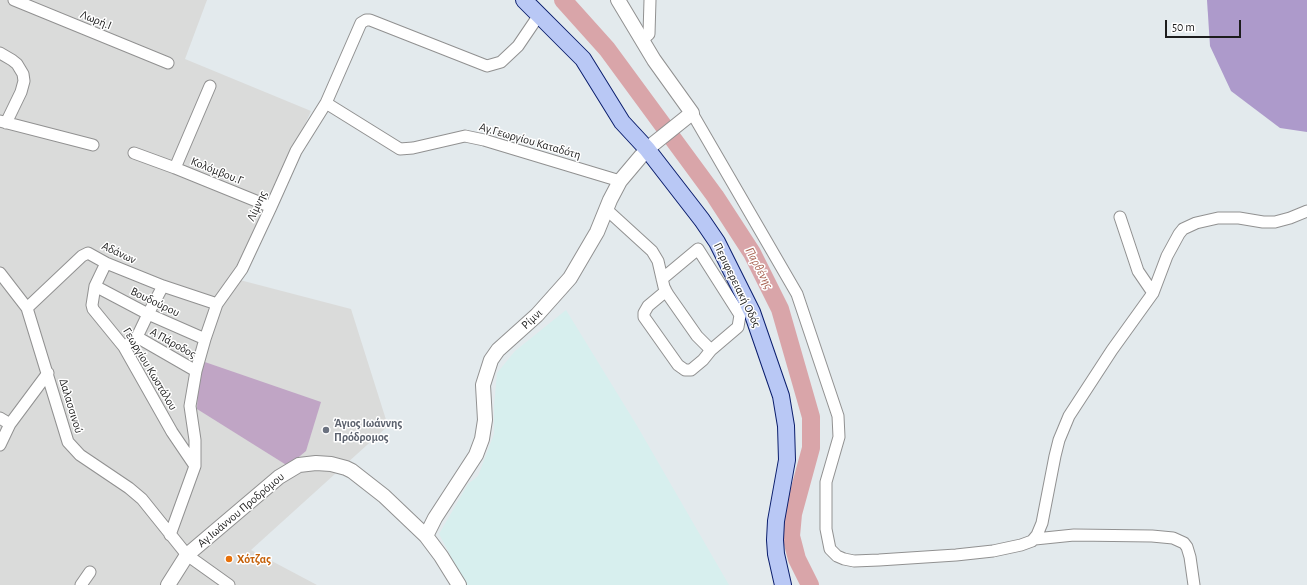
<!DOCTYPE html>
<html>
<head>
<meta charset="utf-8">
<style>
	body { margin:0 }
	#map { position:relative; width:1307px; height:585px; overflow:hidden; background:#e3eaed; font-family:"Alegreya Sans",sans-serif }
	canvas { display:block }
	.scale { position:absolute; left:1165px; top:20px; width:76px; height:18px; box-sizing:border-box; border:2px solid #1d1d1d; border-top:0; padding-left:5px; font-size:12px; line-height:14px; white-space:nowrap; color:#1d1d1d; -webkit-text-stroke:3px #fff; paint-order:stroke }
</style>
</head>
<body>
<div id="map">
<canvas width="1307" height="585"></canvas>
<div class="scale">50 m</div>
</div>
<script>
const context = document.querySelector('canvas').getContext('2d');
context.lineJoin = 'round';
function fill(path, color) {
  context.fillStyle = color;
  context.fill(path, 'evenodd');
}
function poly(rows) {
  const path = new Path2D();
  for (const r of rows) {
    path.moveTo(r[0], r[1]);
    for (let i = 2; i < r.length; i += 2) path.lineTo(r[i], r[i + 1]);
  }
  return path;
}
function stroke(path, color, width, dash) {
  context.strokeStyle = color;
  context.lineWidth = width;
  context.lineCap = dash ? 'butt' : 'round';
  context.setLineDash(dash || []);
  context.stroke(path);
}
function drawText(font, color, halo, rows, align = 'center') {
  context.font = font + ' "Alegreya Sans",sans-serif';
  context.lineWidth = 3;
  context.setLineDash([]);
  context.textBaseline = 'middle';
  context.strokeStyle = halo;
  context.fillStyle = color;
  for (const [text, x, y, turn = 0] of rows) {
    context.save();
    context.translate(x, y);
    context.rotate((+turn || 0) * Math.PI / 180);
    context.textAlign = isNaN(turn) ? turn : align;
    if (halo) context.strokeText(text, 0, 0);
    context.fillText(text, 0, 0);
    context.restore();
  }
}
fill(poly([
	[0,0,207,0,185,59,311,111,236,279,351,309,388,426,251,550,317,585,0,585]
]), '#dadbda');
fill(poly([
	[566,310,636,424,729,585,466,585,439,534,468,484,478,476,494,434,494,406,497,373,515,351]
]), '#d7efee');
fill(poly([
	[1207,0,1307,0,1307,132,1280,128,1231,91,1210,46]
]), '#ad9acb');
fill(poly([
	[199,360,321,402,306,451,288,466,197,409]
]), '#c0a5c5');
stroke(poly([
	[563,0,607,49,715,196,752,253,780,309,811,417,811,448,793,514,791,536,797,559,810,585]
]), '#d9a5a9', 18);
const minor = poly([
	[14,0,168,63],
	[642,40,649,34,650,0],
	[0,53,12,60,17,64,23,74,24,81,21,92,6,123],
	[326,103,400,149,413,148,465,136,484,140,620,181],
	[692,113,797,294,838,416,839,437,826,482,826,529,830,549,837,556,844,559,854,561,879,560,956,555,993,551,1021,545,1032,541,1037,535,1042,523,1055,456,1059,440,1069,416,1112,350,1153,293,1167,256,1179,234,1183,229,1196,223,1218,218,1239,218,1263,222,1275,222,1290,218,1307,211],
	[0,121,93,145],
	[134,153,175,168,271,207],
	[175,168,210,86],
	[606,209,652,251,658,261,664,287,666,291,669,296,697,336,711,350,703,360,691,370,685,370,678,365,644,317,644,313,648,306,666,291],
	[1120,217,1138,271,1153,293],
	[106,263,95,286,92,305,93,309,124,347,172,432,195,466],
	[0,273,27,308,68,442,80,455,129,488,142,499,187,555,229,585],
	[662,279,698,249,740,315,738,327,711,350],
	[95,286,148,314,205,339],
	[27,308,82,256,88,253,106,263,163,286,217,304],
	[137,337,196,371],
	[124,347,137,337,148,314,163,286],
	[0,418,10,424],
	[0,445,10,424,48,373],
	[170,535,195,466,195,440,190,406,196,371,205,339,217,304,242,269,271,207,296,151,326,103,361,23,366,20,370,20,487,66,501,62,518,46,539,15],
	[1035,539,1074,535,1152,536,1173,538,1184,543,1187,547,1190,557,1194,585],
	[81,585,90,572]
]);
const tertiary = poly([
	[426,536,435,518,476,455,482,439,485,420,483,385,491,360,498,350,537,315,570,278,597,232,610,200,620,181,647,149,692,113,654,60,618,0],
	[168,585,187,555,279,477,299,465,316,463,331,464,346,468,352,471,384,496,426,536,441,556,459,585]
]);
const secondary = poly([
	[524,0,583,59,622,122,647,149,702,220,717,242,752,312,781,396,786,426,787,460,776,521,775,540,776,554,783,585]
]);
stroke(minor, '#919191', 13);
stroke(tertiary, '#919191', 16);
stroke(secondary, '#0b1e6d', 18);
stroke(minor, '#fff', 11);
stroke(tertiary, '#fff', 14);
stroke(secondary, '#b9c8f5', 16);
for (const [x, y, r, color] of [
	[326,430,4,"#6b7280"],
	[229,559,4,"#e8710a"]
]) {
  const dot = new Path2D();
  dot.arc(x, y, r, 0, 2 * Math.PI);
  context.fillStyle = color;
  context.fill(dot);
  stroke(dot, '#fff', 1.5);
}
drawText('12px', '#1d1d1d', '#fff', [
	["Λωρή.Ι",96,20,22],
	["Αγ.Γεωργίου Καταδότη",530,141,16],
	["Κολόμβου.Γ",217,171,22],
	["Λίμνης",257,206,-65],
	["Αδάνων",119,253,25],
	["Περιφερειακή Οδός",737,285,64],
	["Βουδούρου",155,302,26],
	["Ρίμνι",532,319,-43],
	["Α Πάροδος",173,343,29],
	["Γεωργίου Κωστάλου",150,369,59],
	["Δαλασσινού",71,406,73],
	["Αγ.Ιωάννου Προδρόμου",241,510,-40]
]);
drawText('bold 12px', '#5b616d', '#fff', [
	["Άγιος Ιωάννης",334,423],
	["Πρόδρομος",334,437]
], 'left');
drawText('bold 12px', '#c56008', '#fff', [
	["Χότζας",237,559]
], 'left');
drawText('italic 13px', '#a6604f', '#fff', [
	["Παρθένης",759,268,62]
]);
</script>
</body>
</html>
